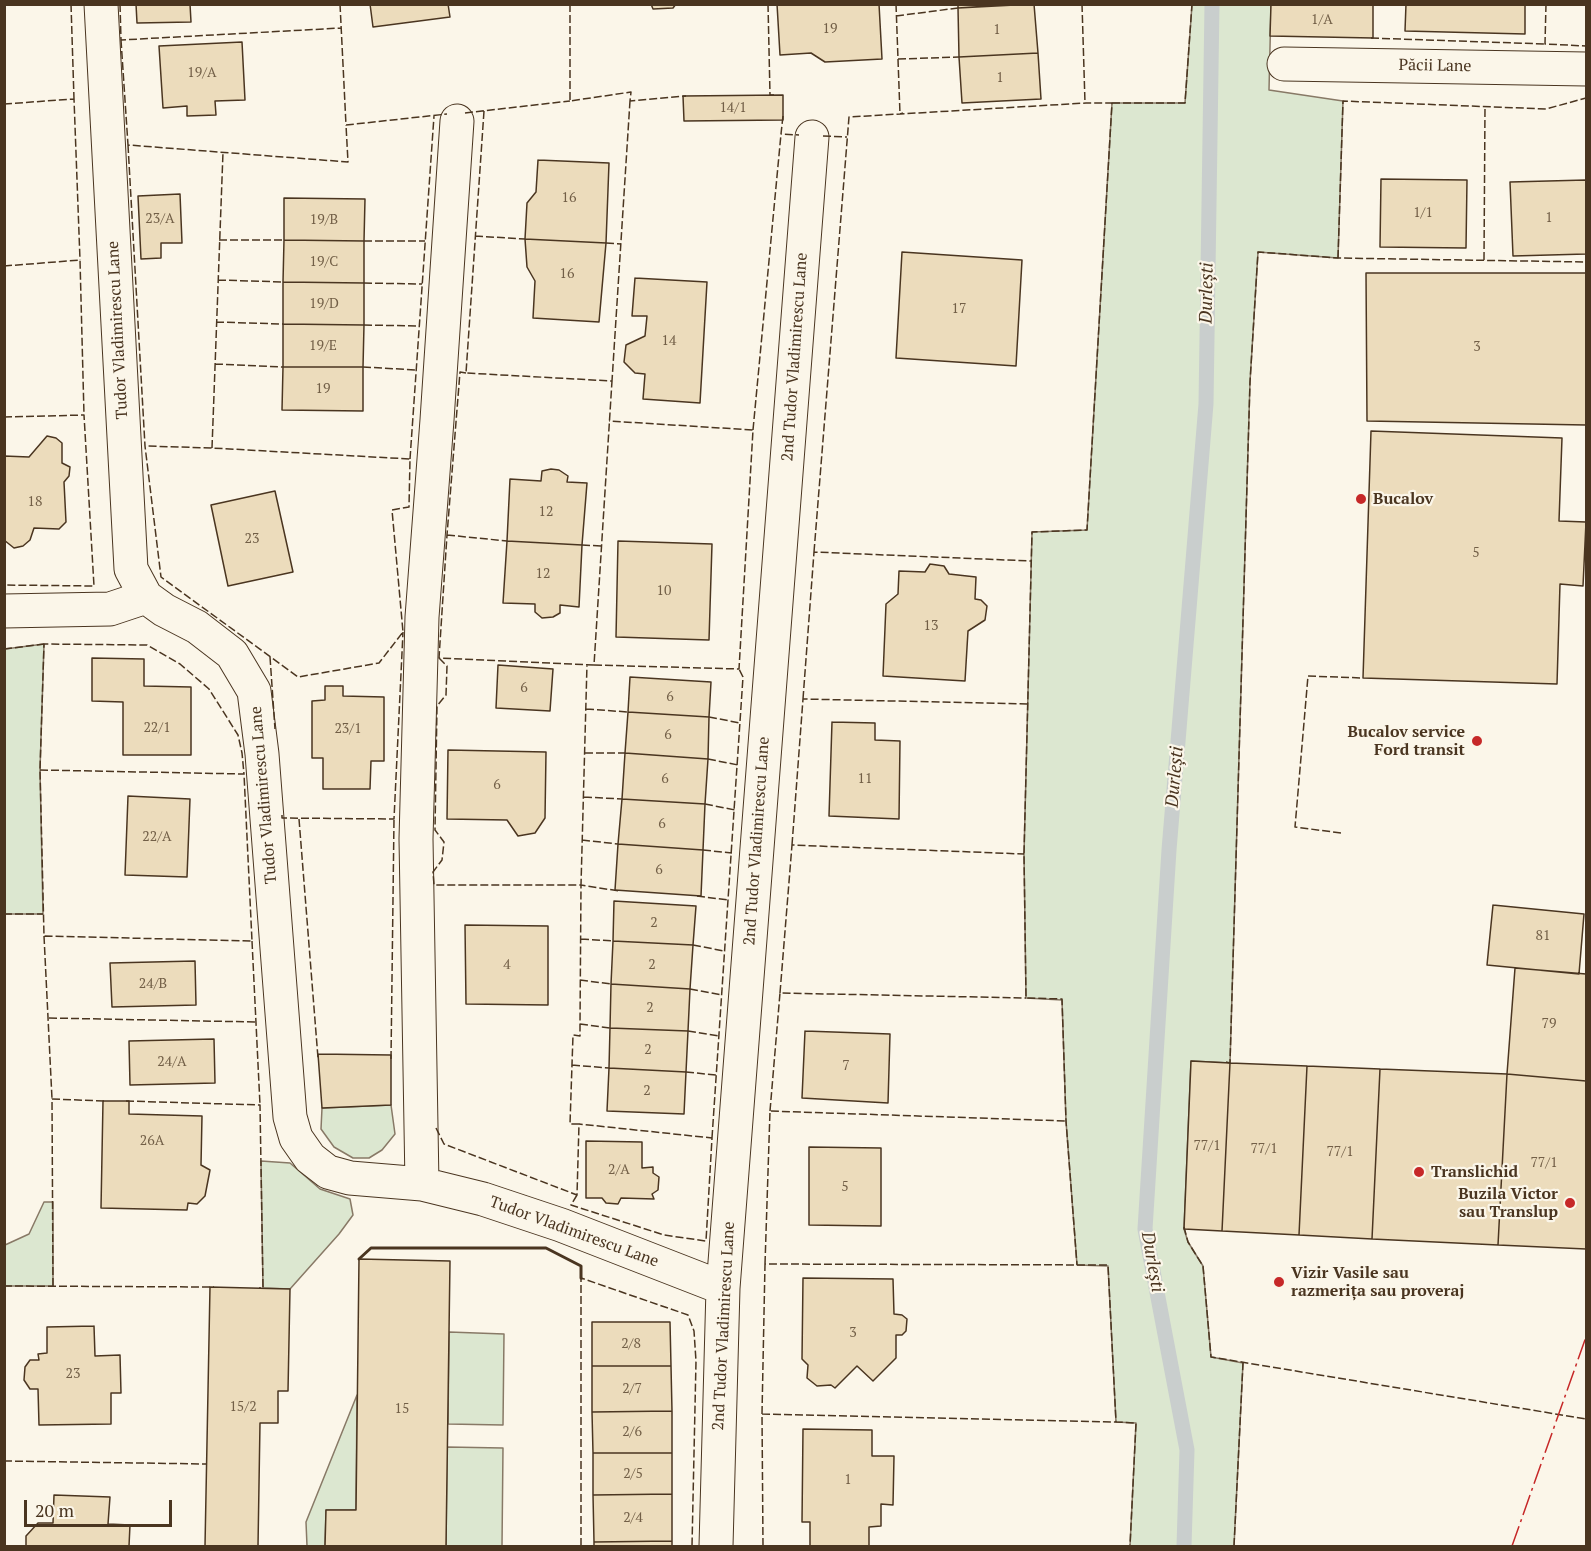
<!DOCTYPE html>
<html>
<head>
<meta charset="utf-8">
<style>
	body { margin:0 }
	#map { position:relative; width:1591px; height:1551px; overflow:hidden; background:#fbf6e9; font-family:"PT Serif",serif }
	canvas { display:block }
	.frame { position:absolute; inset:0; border:6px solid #4a3520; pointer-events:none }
	.scale { position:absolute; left:24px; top:1500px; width:148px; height:27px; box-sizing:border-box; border:3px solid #4a3520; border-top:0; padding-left:8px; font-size:18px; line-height:21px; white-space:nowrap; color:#4a3520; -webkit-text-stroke:4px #fbf6e9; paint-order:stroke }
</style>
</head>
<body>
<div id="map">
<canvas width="1591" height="1551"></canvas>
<div class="frame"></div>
<div class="scale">20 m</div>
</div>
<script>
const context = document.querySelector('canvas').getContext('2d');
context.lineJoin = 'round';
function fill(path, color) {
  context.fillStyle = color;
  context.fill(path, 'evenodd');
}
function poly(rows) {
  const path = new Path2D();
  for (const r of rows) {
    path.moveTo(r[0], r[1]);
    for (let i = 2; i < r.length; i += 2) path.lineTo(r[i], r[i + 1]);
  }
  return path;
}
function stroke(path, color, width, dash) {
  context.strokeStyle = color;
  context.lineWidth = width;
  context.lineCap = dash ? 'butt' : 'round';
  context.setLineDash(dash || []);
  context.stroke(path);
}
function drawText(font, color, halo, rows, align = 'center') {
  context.font = font + ' "PT Serif",serif';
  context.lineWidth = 4.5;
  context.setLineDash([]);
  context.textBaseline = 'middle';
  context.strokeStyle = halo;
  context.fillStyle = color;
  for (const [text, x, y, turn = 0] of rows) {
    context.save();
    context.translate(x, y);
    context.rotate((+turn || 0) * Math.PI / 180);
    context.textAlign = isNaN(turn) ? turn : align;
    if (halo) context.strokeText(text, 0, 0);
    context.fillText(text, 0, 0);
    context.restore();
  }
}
const green = poly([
	[1192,5,1271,5,1269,90,1343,101,1338,258,1258,252,1250,382,1230,1063,1191,1061,1184,1229,1188,1242,1203,1266,1211,1357,1243,1363,1234,1546,1130,1546,1136,1423,1116,1422,1108,1266,1077,1265,1066,1121,1062,1000,1026,998,1024,854,1032,532,1087,530,1112,103,1185,103,1192,5],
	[44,644,40,770,43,914,5,914,5,649,44,644],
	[391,1105,395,1134,382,1150,369,1158,353,1158,334,1147,321,1129,322,1108,391,1105],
	[261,1161,290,1163,320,1189,350,1199,353,1215,339,1234,290,1289,263,1288,261,1161],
	[44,1202,53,1202,53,1286,5,1286,5,1245,29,1234,44,1202],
	[449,1332,504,1334,503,1425,448,1424,449,1332],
	[357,1395,356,1510,326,1510,325,1546,307,1546,306,1522,357,1395],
	[447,1447,503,1448,502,1546,446,1546,447,1447]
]);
fill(green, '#dce7d0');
stroke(green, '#887966', 1.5);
stroke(poly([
	[1184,1546,1187,1450,1145,1229,1169,850,1206,404,1212,4]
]), '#c9cecd', 15);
const building = poly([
	[136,4,190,4,191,22,137,23,136,4],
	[370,4,448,4,450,17,373,27,370,4],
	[651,4,676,4,673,8,653,9,651,4],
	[777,4,879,4,882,59,825,62,811,53,780,55,777,4],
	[958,4,1018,4,958,8,958,4],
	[1034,4,1038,53,959,57,958,8,1034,4],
	[1271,4,1373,4,1373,38,1270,36,1271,4],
	[1406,4,1525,4,1525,34,1405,31,1406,4],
	[242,42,245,100,215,101,216,115,187,116,187,106,163,108,159,46,242,42],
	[1038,53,1041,99,962,103,959,57,1038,53],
	[783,95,783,120,684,121,683,96,783,95],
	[538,160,609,163,606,243,525,239,527,203,536,192,538,160],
	[1381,179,1467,180,1466,248,1380,247,1381,179],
	[1586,180,1586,254,1513,256,1510,182,1586,180],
	[180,194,182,243,161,243,161,258,141,259,138,196,180,194],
	[284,198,365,199,364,241,284,240,284,198],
	[525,239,606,243,599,322,533,318,535,281,527,267,525,239],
	[284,240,364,241,364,283,283,282,284,240],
	[902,252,1022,260,1016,366,896,358,902,252],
	[1366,273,1586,273,1586,425,1367,421,1366,273],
	[635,278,707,282,700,403,643,399,645,374,635,373,624,362,626,345,645,336,647,316,632,316,635,278],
	[283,282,364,283,364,325,283,324,283,282],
	[283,324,364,325,363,367,283,367,283,324],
	[283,367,363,367,363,411,282,410,283,367],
	[1371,431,1562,438,1559,521,1586,522,1583,586,1560,584,1557,684,1363,678,1371,431],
	[47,436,56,438,62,443,62,463,70,467,69,476,64,482,66,522,59,529,34,528,30,540,23,546,14,548,4,540,4,456,29,457,47,436],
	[551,469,559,470,568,476,567,482,587,483,582,545,507,541,510,479,541,481,542,471,551,469],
	[275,491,293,572,228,586,211,505,275,491],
	[507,541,582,545,579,607,560,605,560,613,553,617,542,618,535,612,535,604,503,603,507,541],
	[618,541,712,544,709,640,616,637,618,541],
	[930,564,944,566,949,574,976,577,975,599,981,600,987,606,985,620,968,631,965,681,883,676,886,604,898,594,899,571,925,572,930,564],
	[92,658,144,659,144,686,191,687,191,755,123,755,123,702,92,701,92,658],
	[498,665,553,669,550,711,496,708,498,665],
	[630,677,711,682,709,717,628,712,630,677],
	[325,686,343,686,343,696,384,697,384,761,371,761,370,789,323,789,323,758,312,758,312,701,325,700,325,686],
	[628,712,709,717,708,759,625,753,628,712],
	[832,722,875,723,875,740,900,741,899,819,829,816,832,722],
	[448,750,546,752,545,818,535,833,518,836,507,820,447,819,448,750],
	[625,753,708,759,705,804,622,799,625,753],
	[128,796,190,799,187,877,125,875,128,796],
	[622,799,705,804,703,850,618,844,622,799],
	[618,844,703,850,701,896,615,890,618,844],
	[614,901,696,906,693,945,613,941,614,901],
	[1493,905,1584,914,1579,974,1487,965,1493,905],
	[465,925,548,926,548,1005,466,1004,465,925],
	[613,941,693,945,690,989,611,984,613,941],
	[195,961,196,1005,112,1007,110,963,195,961],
	[1515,968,1586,974,1586,1081,1507,1074,1515,968],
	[611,984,690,989,688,1031,610,1028,611,984],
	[610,1028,688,1031,686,1072,609,1068,610,1028],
	[805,1031,890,1034,888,1103,802,1098,805,1031],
	[214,1039,215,1083,130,1085,129,1041,214,1039],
	[318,1054,391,1055,391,1105,322,1108,318,1054],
	[1191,1061,1230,1063,1222,1231,1184,1229,1191,1061],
	[1230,1063,1307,1066,1299,1235,1222,1231,1230,1063],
	[1307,1066,1380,1069,1372,1239,1299,1235,1307,1066],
	[609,1068,686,1072,684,1114,607,1111,609,1068],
	[1380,1069,1507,1074,1498,1245,1372,1239,1380,1069],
	[1507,1074,1586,1081,1586,1249,1498,1245,1507,1074],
	[103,1101,129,1101,129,1114,202,1116,201,1165,210,1170,205,1196,197,1204,188,1203,187,1210,101,1208,103,1101],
	[586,1141,642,1142,642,1168,653,1167,653,1173,659,1177,658,1190,652,1194,654,1199,621,1198,618,1204,606,1203,602,1198,586,1198,586,1141],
	[809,1147,881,1148,881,1226,809,1225,809,1147],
	[359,1259,450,1261,446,1546,325,1546,326,1510,356,1510,359,1259],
	[803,1278,893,1279,894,1314,902,1315,907,1319,906,1331,902,1335,896,1335,896,1358,873,1381,857,1366,835,1388,831,1385,817,1386,807,1378,808,1365,802,1359,803,1278],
	[210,1287,290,1289,288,1391,278,1391,278,1423,260,1423,258,1546,205,1546,210,1287],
	[592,1322,670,1322,671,1366,592,1366,592,1322],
	[94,1326,95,1356,120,1355,121,1393,111,1393,111,1424,39,1425,38,1389,30,1389,24,1380,25,1367,30,1360,39,1360,38,1354,47,1353,47,1327,94,1326],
	[592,1366,671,1366,672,1411,592,1412,592,1366],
	[672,1411,672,1453,593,1453,592,1412,672,1411],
	[803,1429,872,1430,872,1456,894,1456,893,1505,881,1504,881,1526,869,1527,869,1546,810,1546,810,1522,802,1522,803,1429],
	[593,1453,672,1453,672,1494,593,1495,593,1453],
	[672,1494,672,1541,594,1542,593,1495,672,1494],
	[54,1495,110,1497,108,1524,130,1525,129,1546,26,1546,26,1536,38,1523,53,1523,54,1495],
	[672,1541,672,1546,594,1546,594,1542,672,1541]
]);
fill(building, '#ecdcbc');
stroke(building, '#4a3520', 1.5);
const minor = poly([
	[101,4,131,569,146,597,164,610,197,627,232,654,254,691,262,754,290,1117,296,1138,310,1158,328,1172,350,1178,422,1184,483,1199,561,1225,723,1288],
	[1284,64,1586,69],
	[4,611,110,609,146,597],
	[422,1184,416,839,422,617,437,420,457,121],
	[716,1546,723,1288,812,137]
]);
stroke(minor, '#4a3520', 35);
stroke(minor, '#fbf6e9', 33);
stroke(poly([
	[71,4,74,99],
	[120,4,121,40,341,28],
	[340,4,346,125,447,114],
	[570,4,570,101,631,92,630,101,686,96],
	[768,4,770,95,774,95],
	[896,4,900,114,903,113],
	[1082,4,1085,103],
	[1546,4,1545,44,1586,46],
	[896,16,958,8],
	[1371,38,1545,44],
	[121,40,128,145,348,162,346,125],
	[898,59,959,57],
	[1112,103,1185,103,1192,4],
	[4,104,74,99,80,260],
	[484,111,466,373,612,381,630,101],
	[465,113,570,101],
	[783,116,781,134,799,135],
	[823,136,847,137],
	[128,145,145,446,161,577,298,677,379,663,403,632,392,510,409,507,410,459,212,448,145,446],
	[475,236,525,239],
	[219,240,284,240],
	[364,241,425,241],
	[606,243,621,244],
	[1338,258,1343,101,1546,109,1586,98],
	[1484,260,1485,107],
	[4,266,80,260,84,415],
	[218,280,283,282],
	[364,283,422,284],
	[216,322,283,324],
	[364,325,419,326],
	[215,364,283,367],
	[363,367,416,370],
	[466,373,460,372,447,535,439,658,594,665,612,381],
	[4,417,84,415,94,586,4,585],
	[753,430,781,134],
	[212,448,223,152],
	[410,459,434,116],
	[447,535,507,541],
	[582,545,602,546],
	[814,552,849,117,1086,103,1112,103,1087,530,1032,532,1024,854,1026,998,1062,999,1066,1121,1077,1265],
	[4,649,44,644],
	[270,657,275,729],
	[439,658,447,666,446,695,437,706,435,830,444,842,442,860,433,872,434,885,581,885,587,664],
	[594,665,739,669,753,430,609,421],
	[803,699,814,552,1031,561],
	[586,709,628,712],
	[709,717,740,723],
	[585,753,625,753],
	[708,759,738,765],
	[40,770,244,774,242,753,238,735,209,689,180,664,147,645,44,644,40,770,44,936,252,941,244,774],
	[584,797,622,799],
	[705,804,735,810],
	[282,815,282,818,394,819,403,632],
	[299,819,318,1058],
	[1341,833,1295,827,1308,676,1363,678],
	[582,840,618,844],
	[792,845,803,699,1028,704],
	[703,850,732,853],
	[697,896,728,900],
	[4,914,43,914],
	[44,936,52,1099],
	[581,939,613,941],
	[252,941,260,1105],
	[693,945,724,951],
	[580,980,611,984],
	[690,989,722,995],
	[780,993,792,845,1024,854],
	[49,1018,256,1022],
	[580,1024,610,1028],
	[688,1031,719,1036],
	[391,1059,394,819],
	[1226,1062,1230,1063,1250,382,1258,252,1338,258,1586,262],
	[572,1065,609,1068],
	[686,1072,716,1075],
	[126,1101,260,1105,263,1288,259,1288],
	[770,1111,780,993,1026,998],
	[436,1128,444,1144,577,1195,579,1124,570,1124,573,1035,580,1036,580,1024,581,885,619,891],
	[712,1138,743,677,739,669],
	[577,1195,571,1205,664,1235,706,1241,712,1138,579,1124],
	[1184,1227,1188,1242,1203,1266,1211,1357,1586,1419],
	[765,1264,770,1111,1066,1121],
	[4,1286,214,1287],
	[53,1286,52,1099,105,1101],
	[762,1414,765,1264,1108,1265,1116,1422,1136,1423,1130,1546],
	[4,1461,207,1464],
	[581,1546,581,1278,688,1315,694,1331,696,1361,692,1546],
	[763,1546,762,1414,1116,1422],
	[1234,1546,1243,1363]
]), '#4a3520', 1.5, [8, 3]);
stroke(poly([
	[359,1259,371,1248,546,1248,581,1266,581,1278]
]), '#4a3520', 3);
stroke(poly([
	[1512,1546,1586,1337]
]), '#c62828', 1.5, [21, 4.5, 3, 4.5]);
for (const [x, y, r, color] of [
	[1361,499,6,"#c62828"],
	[1477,741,6,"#c62828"],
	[1419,1172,6,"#c62828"],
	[1570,1203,6,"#c62828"],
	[1279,1282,6,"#c62828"]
]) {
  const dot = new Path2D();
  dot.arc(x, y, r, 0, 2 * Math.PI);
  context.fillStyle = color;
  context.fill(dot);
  stroke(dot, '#fbf6e9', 2);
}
drawText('14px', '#725f47', null, [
	["1/A",1322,20],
	["19",830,29],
	["1",997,30],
	["19/A",202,73],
	["1",1000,78],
	["14/1",733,108],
	["16",569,198],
	["1/1",1423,213],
	["1",1549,218],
	["23/A",160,219],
	["19/B",324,220],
	["19/C",324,262],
	["16",567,274],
	["19/D",324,304],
	["17",959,309],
	["14",669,341],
	["19/E",323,346],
	["3",1477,347],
	["19",323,389],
	["18",35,502],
	["12",546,512],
	["23",252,539],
	["5",1476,553],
	["12",543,574],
	["10",664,591],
	["13",931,626],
	["6",524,688],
	["6",670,697],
	["22/1",157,728],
	["23/1",348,729],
	["6",668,735],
	["6",665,779],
	["11",865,779],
	["6",497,785],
	["6",662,824],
	["22/A",157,837],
	["6",659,870],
	["2",654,923],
	["81",1543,936],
	["4",507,965],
	["2",652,965],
	["24/B",153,984],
	["2",650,1008],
	["79",1549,1024],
	["2",648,1050],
	["24/A",172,1062],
	["7",846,1066],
	["2",647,1091],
	["26A",152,1141],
	["77/1",1207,1146],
	["77/1",1264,1149],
	["77/1",1340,1152],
	["77/1",1544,1163],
	["2/A",619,1170],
	["5",845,1187],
	["3",853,1333],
	["2/8",631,1344],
	["23",73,1374],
	["2/7",632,1389],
	["15/2",243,1407],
	["15",402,1409],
	["2/6",632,1432],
	["2/5",633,1474],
	["1",848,1480],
	["2/4",633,1518]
]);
drawText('16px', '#4a3520', '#fbf6e9', [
	["Păcii Lane",1435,66,1],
	["Tudor Vladimirescu Lane",118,330,-93],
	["2nd Tudor Vladimirescu Lane",795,357,-86],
	["Tudor Vladimirescu Lane",264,795,-95],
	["2nd Tudor Vladimirescu Lane",757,841,-86],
	["Tudor Vladimirescu Lane",574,1232,20],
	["2nd Tudor Vladimirescu Lane",724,1326,-87]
]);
drawText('bold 16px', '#4a3520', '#fbf6e9', [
	["Bucalov",1373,499],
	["Bucalov service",1465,732,"right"],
	["Ford transit",1465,750,"right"],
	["Translichid",1431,1172],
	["Buzila Victor",1558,1194,"right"],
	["sau Translup",1558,1212,"right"],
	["Vizir Vasile sau",1291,1273],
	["razmerița sau proveraj",1291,1291]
], 'left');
drawText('italic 18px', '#4a3520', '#fbf6e9', [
	["Durlești",1207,293,-89],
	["Durlești",1175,777,-85],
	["Durlești",1152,1262,80]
]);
</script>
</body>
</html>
